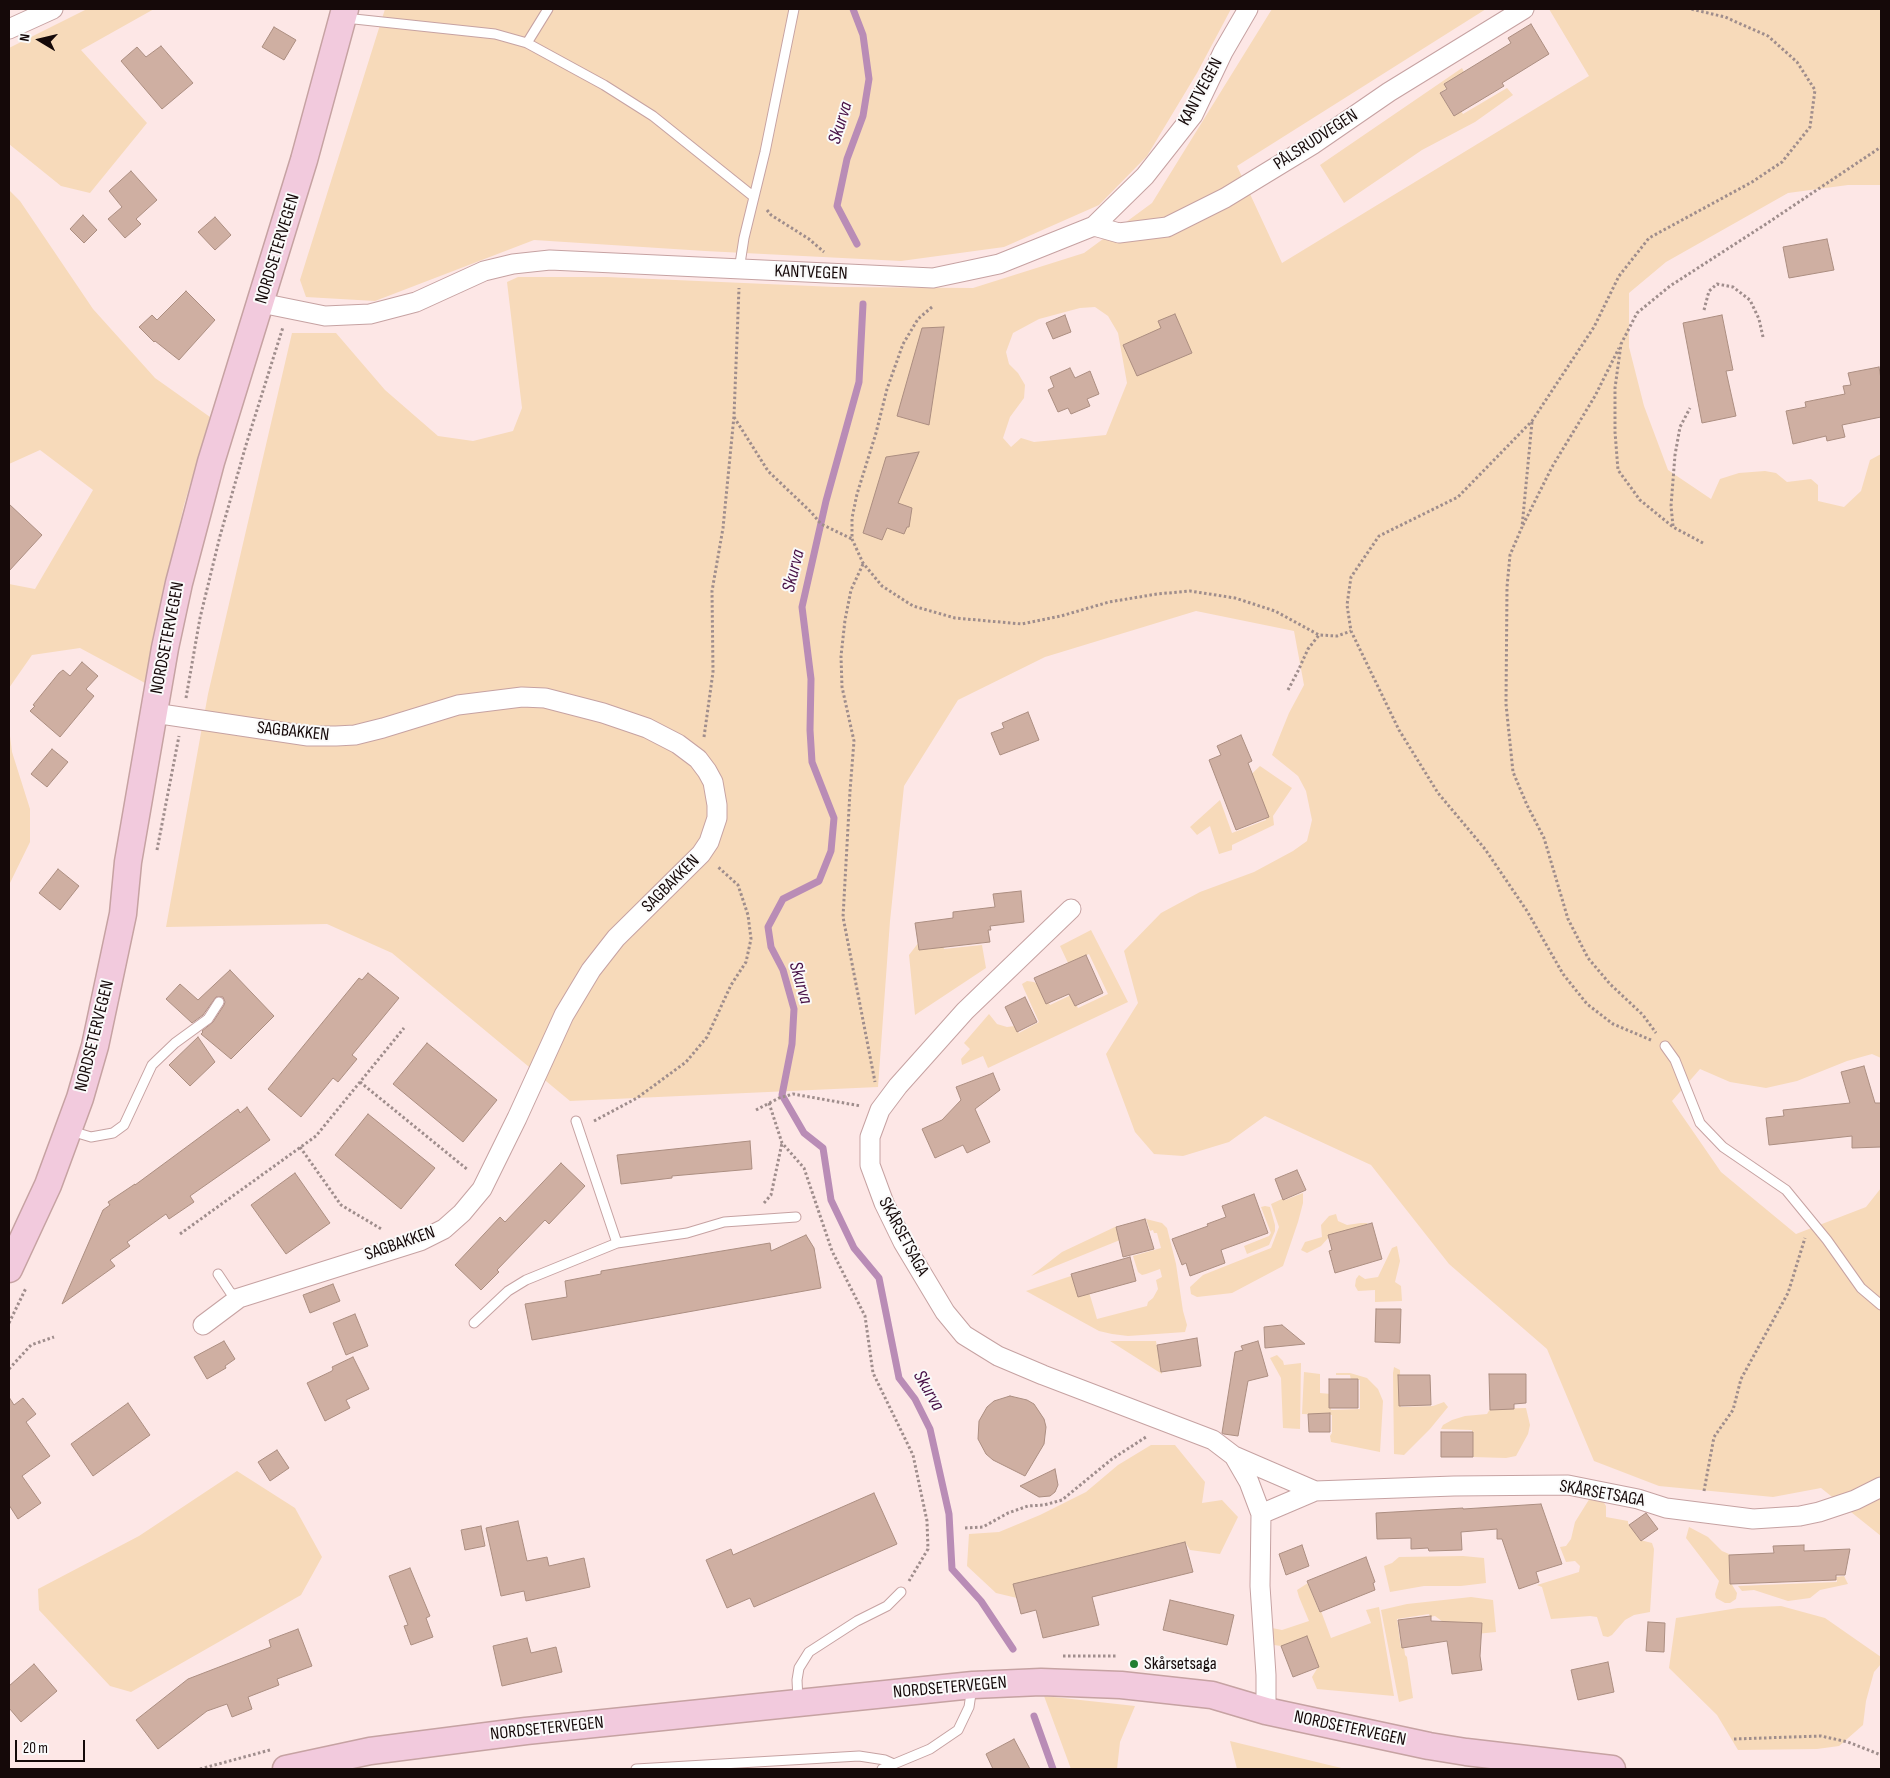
<!DOCTYPE html>
<html>
<head>
<meta charset="utf-8">
<style>
	body { margin:0 }
	#map { position:relative; width:1890px; height:1778px; overflow:hidden; background:#fde7e6; font-family:"Sofia Sans Condensed",sans-serif }
	canvas { display:block }
	.frame { position:absolute; inset:0; border:10px solid #150909; pointer-events:none }
	.north { position:absolute; left:15px; top:15px; width:50px; height:50px; -webkit-text-stroke:4px #fafafa; paint-order:stroke; rotate:279deg; font-size:14px; font-weight:700; line-height:20px; text-align:center; color:#150909 }
	.north::after { content:''; display:block; margin:auto; width:18px; height:22px; background:#150909; clip-path:polygon(50% 0,100% 100%,50% 72%,0 100%) }
	.scale { position:absolute; left:15px; top:1740px; width:70px; height:22px; box-sizing:border-box; border:2px solid #150909; border-top:0; padding-left:6px; font-size:15px; line-height:18px; white-space:nowrap; color:#150909; -webkit-text-stroke:4px #fafafa; paint-order:stroke }
</style>
</head>
<body>
<div id="map">
<canvas width="1890" height="1778"></canvas>
<div class="frame"></div>
<div class="north">N</div>
<div class="scale">20 m</div>
</div>
<script>
const context = document.querySelector('canvas').getContext('2d');
context.lineJoin = 'round';
function fill(path, color) {
  context.fillStyle = color;
  context.fill(path, 'evenodd');
}
function poly(rows) {
  const path = new Path2D();
  for (const r of rows) {
    path.moveTo(r[0], r[1]);
    for (let i = 2; i < r.length; i += 2) path.lineTo(r[i], r[i + 1]);
  }
  return path;
}
function stroke(path, color, width, dash) {
  context.strokeStyle = color;
  context.lineWidth = width;
  context.lineCap = dash ? 'butt' : 'round';
  context.setLineDash(dash || []);
  context.stroke(path);
}
function drawText(font, color, halo, rows, align = 'center') {
  context.font = font + ' "Sofia Sans Condensed",sans-serif';
  context.lineWidth = 4;
  context.setLineDash([]);
  context.textBaseline = 'middle';
  context.strokeStyle = halo;
  context.fillStyle = color;
  for (const [text, x, y, turn = 0] of rows) {
    context.save();
    context.translate(x, y);
    context.rotate((+turn || 0) * Math.PI / 180);
    context.textAlign = isNaN(turn) ? turn : align;
    if (halo) context.strokeText(text, 0, 0);
    context.fillText(text, 0, 0);
    context.restore();
  }
}
fill(poly([
	[87,9,154,9,81,50,147,123,90,193,61,186,9,144,9,48],
	[385,9,1231,9,1197,73,1147,156,1099,205,1004,247,901,261,705,251,534,240,375,301,306,297,300,280],
	[1272,9,1486,9,1237,166,1282,263,1589,76,1549,9,1881,9,1881,185,1848,185,1788,193,1666,262,1629,293,1629,347,1644,406,1668,470,1711,499,1720,479,1739,473,1765,471,1776,473,1787,482,1811,479,1818,485,1818,501,1844,507,1861,491,1870,460,1881,454,1881,1058,1872,1054,1847,1061,1797,1081,1766,1088,1730,1082,1700,1069,1672,1101,1721,1172,1796,1234,1866,1207,1881,1188,1881,1536,1821,1488,1773,1497,1659,1486,1594,1461,1547,1349,1449,1264,1371,1165,1265,1116,1229,1142,1183,1156,1154,1154,1135,1132,1106,1054,1138,1003,1124,951,1161,913,1200,892,1254,872,1293,851,1307,841,1312,820,1306,791,1298,776,1272,755,1289,713,1304,685,1294,631,1196,611,1045,657,958,700,904,786,890,921,878,1087,570,1101,392,953,327,924,166,927,208,694,292,333,336,333,385,390,438,436,473,441,513,431,522,408,507,282,518,277,607,277,835,287,973,288,1084,253,1152,203],
	[1095,307,1108,316,1118,333,1127,383,1106,435,1034,442,1021,438,1011,447,1003,438,1010,417,1024,398,1025,385,1018,373,1009,364,1006,352,1013,333,1039,319,1080,308],
	[1462,68,1465,74,1440,93,1453,115,1461,111,1463,114,1507,88,1513,95,1475,122,1422,150,1344,203,1320,165],
	[9,190,20,201,93,309,155,378,210,417,184,505,153,639,145,683,80,648,32,655,9,688,9,584,35,589,93,490,40,450,9,464],
	[9,728,12,752,30,809,30,842,9,885],
	[1260,766,1292,788,1273,816,1274,825,1232,845,1232,850,1219,854,1210,826,1197,835,1190,827,1220,800,1232,833,1266,820,1253,787,1240,785],
	[1091,930,1128,1002,988,1068,983,1056,962,1065,961,1059,970,1049,964,1043,989,1014,997,1024,1007,1027,1015,1026,1019,1033,1039,1022,1024,989,1022,984,1027,981,1034,982,1041,987,1050,1005,1071,995,1078,1008,1108,994,1089,954,1068,963,1060,946],
	[919,942,943,946,944,949,982,945,986,968,915,1015,909,955],
	[1303,1193,1303,1203,1298,1222,1283,1266,1232,1293,1197,1297,1191,1294,1190,1287,1203,1275,1271,1248,1279,1227,1271,1204,1284,1198,1285,1200],
	[1265,1206,1270,1207,1275,1225,1275,1231,1269,1245,1247,1254,1244,1246,1269,1236,1271,1233,1261,1207],
	[1336,1214,1338,1221,1347,1225,1361,1223,1367,1223,1369,1227,1329,1237,1321,1246,1307,1253,1301,1250,1305,1242,1322,1237,1321,1225,1329,1216],
	[1146,1219,1162,1223,1167,1228,1176,1264,1183,1311,1187,1325,1185,1332,1128,1336,1112,1334,1099,1331,1026,1291,1083,1272,1097,1319,1147,1306,1148,1302,1153,1298,1158,1289,1156,1280,1162,1277,1160,1269,1146,1274,1142,1275,1138,1272,1133,1256,1161,1248,1157,1233,1154,1233,1153,1230,1150,1231],
	[1117,1226,1120,1240,1031,1276,1062,1252],
	[1397,1246,1400,1261,1395,1282,1401,1286,1402,1301,1375,1302,1375,1290,1358,1291,1355,1286,1356,1279,1359,1275,1365,1279,1378,1277,1392,1248],
	[1110,1341,1156,1341,1162,1374],
	[1277,1355,1283,1361,1284,1365,1301,1363,1300,1429,1283,1428,1281,1378,1270,1358],
	[1394,1367,1400,1370,1401,1407,1433,1406,1444,1402,1448,1407,1430,1429,1404,1455,1394,1454,1393,1373],
	[1304,1372,1320,1374,1320,1393,1331,1394,1331,1410,1360,1409,1360,1380,1351,1380,1350,1375,1336,1375,1336,1373,1350,1373,1367,1378,1378,1389,1383,1401,1380,1452,1331,1442,1330,1436,1332,1433,1332,1415,1302,1414],
	[1526,1408,1530,1425,1528,1434,1516,1456,1506,1458,1472,1457,1472,1430,1441,1429,1443,1425,1452,1420,1465,1416,1487,1414,1490,1409],
	[1151,1445,1175,1445,1205,1482,1202,1503,1222,1500,1238,1517,1220,1554,1190,1550,1185,1542,1014,1584,1017,1598,996,1593,967,1566,969,1534,999,1532,1040,1515,1086,1492,1118,1465],
	[237,1471,295,1508,322,1557,301,1595,131,1692,110,1686,39,1610,38,1589,139,1536],
	[1590,1498,1603,1501,1606,1506,1606,1517,1628,1521,1628,1523,1640,1540,1652,1543,1654,1549,1650,1612,1634,1615,1625,1620,1612,1635,1608,1637,1603,1636,1597,1617,1590,1616,1551,1619,1542,1587,1537,1585,1579,1572,1580,1566,1575,1561,1566,1562,1560,1547,1566,1546,1571,1539,1575,1522],
	[1689,1527,1708,1537,1722,1551,1729,1554,1731,1583,1737,1593,1736,1599,1730,1603,1725,1603,1716,1598,1715,1594,1719,1581,1686,1538],
	[1463,1556,1484,1558,1486,1583,1461,1586,1424,1586,1390,1592,1384,1566,1392,1563,1399,1557],
	[1844,1576,1848,1584,1820,1590,1810,1598,1788,1601,1754,1590,1742,1591,1738,1586,1837,1582,1836,1577],
	[1308,1583,1319,1611,1321,1611,1331,1638,1371,1623,1366,1610,1379,1607,1394,1696,1317,1689,1312,1677,1318,1667,1281,1646,1274,1645,1272,1628,1282,1630,1309,1621,1299,1597,1297,1590],
	[1471,1597,1493,1600,1496,1632,1446,1637,1443,1622,1435,1616,1430,1617,1429,1614,1397,1619,1401,1647,1404,1647,1405,1655,1407,1657,1413,1698,1399,1702,1381,1610,1407,1604],
	[1781,1606,1825,1618,1881,1657,1881,1664,1874,1672,1866,1701,1863,1725,1839,1746,1817,1749,1738,1750,1717,1715,1669,1668,1676,1618,1738,1608],
	[1044,1696,1135,1706,1120,1742,1117,1769,1071,1769],
	[1230,1741,1333,1766,1346,1769,1237,1769]
]), '#f7daba');
stroke(poly([
	[853,9,863,35,869,79,863,116,847,159,837,206,857,244],
	[863,304,859,382,826,501,802,607,811,679,810,730,812,762,834,818,831,851,819,881,783,899,768,927,771,947,783,970,794,1009,792,1044,782,1095,804,1133,823,1148,831,1200,854,1248,879,1278,899,1378,915,1399,930,1429,949,1514,952,1569,981,1601,1013,1649],
	[1034,1716,1053,1769]
]), '#b98cb6', 7);
const building = poly([
	[1531,24,1549,54,1502,83,1504,86,1454,116,1440,93,1447,89,1444,84,1511,43,1508,38,1531,24],
	[274,27,296,40,284,60,262,47,274,27],
	[161,46,193,83,162,109,121,61,137,47,146,57,161,46],
	[131,171,157,200,136,219,141,224,125,238,108,219,122,207,109,191,131,171],
	[83,215,97,230,84,243,70,229,83,215],
	[215,217,231,235,215,250,198,232,215,217],
	[1827,239,1834,270,1789,278,1783,247,1827,239],
	[186,291,215,320,179,360,155,341,154,342,139,327,152,315,157,320,186,291],
	[1175,314,1192,353,1137,376,1123,345,1161,328,1158,321,1175,314],
	[1065,315,1071,332,1053,339,1046,323,1065,315],
	[1722,315,1733,370,1726,371,1736,416,1702,423,1683,323,1722,315],
	[944,327,929,425,897,416,922,328,944,327],
	[1879,367,1881,379,1881,417,1842,425,1845,437,1827,441,1826,436,1793,444,1786,411,1806,407,1805,402,1845,394,1843,386,1851,385,1848,373,1879,367],
	[1070,368,1075,378,1090,371,1099,394,1087,399,1090,406,1071,414,1068,408,1058,412,1048,390,1054,387,1050,377,1070,368],
	[919,452,898,503,912,508,909,527,907,527,904,534,887,528,882,540,863,533,886,457,919,452],
	[9,504,42,535,9,571,9,504],
	[82,662,98,676,86,689,94,696,60,737,30,711,35,706,33,705,59,673,63,670,70,676,82,662],
	[1028,712,1039,740,1000,755,991,733,1004,728,1002,723,1028,712],
	[1241,735,1252,761,1248,763,1269,817,1236,830,1209,760,1221,755,1217,746,1241,735],
	[52,749,68,762,47,787,31,774,52,749],
	[58,869,79,886,60,910,39,893,58,869],
	[1021,891,1024,922,990,926,991,930,988,930,990,942,919,950,915,923,953,918,953,912,995,907,993,894,1021,891],
	[1086,955,1103,993,1075,1006,1069,994,1046,1004,1034,978,1086,955],
	[230,970,274,1016,231,1059,201,1034,203,1032,202,1031,213,1022,224,1005,225,1002,223,997,216,997,203,1015,192,1023,166,999,180,984,198,1000,230,970],
	[368,973,399,998,352,1055,357,1059,338,1082,333,1078,301,1117,268,1089,359,978,362,980,368,973],
	[1025,997,1037,1022,1017,1032,1005,1007,1025,997],
	[198,1037,215,1062,190,1086,169,1065,198,1037],
	[427,1043,497,1100,463,1142,393,1084,427,1043],
	[1864,1066,1875,1103,1881,1103,1881,1147,1852,1148,1852,1136,1769,1145,1766,1118,1784,1116,1783,1110,1850,1103,1841,1072,1864,1066],
	[993,1073,1000,1090,975,1109,990,1142,967,1153,963,1145,935,1158,922,1129,942,1120,961,1100,956,1087,993,1073],
	[247,1107,270,1140,190,1196,194,1202,169,1219,166,1214,127,1242,130,1246,110,1260,115,1266,62,1304,103,1210,110,1205,108,1202,135,1184,135,1185,238,1109,240,1113,247,1107],
	[368,1114,435,1168,401,1209,335,1155,368,1114],
	[750,1141,752,1169,672,1176,672,1178,621,1184,617,1155,750,1141],
	[561,1163,585,1186,549,1224,545,1220,497,1270,499,1272,481,1290,455,1265,500,1217,505,1222,561,1163],
	[1297,1170,1306,1190,1283,1200,1275,1179,1297,1170],
	[295,1173,330,1223,286,1254,251,1205,295,1173],
	[1254,1194,1268,1233,1221,1250,1225,1263,1190,1276,1186,1263,1182,1265,1172,1239,1208,1226,1207,1224,1226,1217,1222,1206,1254,1194],
	[1145,1219,1154,1249,1123,1257,1116,1227,1145,1219],
	[1372,1223,1382,1259,1335,1273,1329,1251,1332,1250,1328,1235,1372,1223],
	[806,1235,814,1248,821,1288,532,1340,525,1304,567,1297,565,1281,601,1274,601,1271,770,1243,771,1251,806,1235],
	[1130,1257,1136,1281,1078,1297,1071,1274,1130,1257],
	[333,1284,340,1301,310,1313,303,1295,333,1284],
	[1376,1309,1401,1309,1400,1343,1375,1342,1376,1309],
	[355,1314,368,1346,346,1355,333,1323,355,1314],
	[1282,1325,1305,1344,1265,1348,1264,1327,1282,1325],
	[1197,1338,1201,1366,1161,1372,1157,1345,1197,1338],
	[224,1341,235,1359,225,1366,226,1368,207,1379,194,1357,224,1341],
	[1258,1341,1268,1376,1248,1381,1238,1436,1224,1434,1222,1433,1235,1352,1243,1350,1241,1346,1258,1341],
	[353,1357,369,1389,346,1400,350,1408,325,1421,307,1383,332,1371,333,1369,332,1367,353,1357],
	[1489,1374,1526,1374,1526,1403,1514,1404,1514,1409,1490,1410,1489,1374],
	[1398,1375,1430,1375,1431,1405,1399,1406,1398,1375],
	[1329,1379,1358,1379,1358,1408,1329,1408,1329,1379],
	[1010,1396,1027,1400,1034,1404,1044,1419,1046,1427,1044,1444,1025,1476,993,1460,986,1454,978,1439,979,1421,987,1407,994,1401,1010,1396],
	[9,1397,14,1405,23,1398,36,1414,26,1422,50,1456,22,1476,41,1503,18,1519,9,1505,9,1397],
	[128,1403,150,1435,93,1476,71,1444,128,1403],
	[1330,1413,1330,1432,1309,1432,1308,1414,1330,1413],
	[1441,1432,1473,1432,1473,1457,1441,1457,1441,1432],
	[277,1450,289,1468,270,1481,258,1462,277,1450],
	[1055,1469,1058,1485,1055,1492,1050,1496,1039,1497,1020,1486,1055,1469],
	[874,1493,897,1544,754,1607,750,1598,727,1608,706,1560,731,1549,733,1555,874,1493],
	[1541,1504,1562,1564,1536,1572,1539,1582,1519,1589,1502,1539,1497,1539,1497,1529,1461,1532,1462,1550,1429,1551,1428,1548,1411,1549,1411,1538,1377,1539,1376,1513,1463,1508,1463,1509,1541,1504],
	[1646,1513,1658,1529,1641,1541,1629,1525,1646,1513],
	[518,1521,527,1561,547,1557,549,1566,584,1558,590,1587,526,1601,524,1591,501,1596,486,1528,518,1521],
	[481,1526,485,1546,465,1550,461,1530,481,1526],
	[1185,1542,1193,1572,1092,1597,1099,1625,1043,1638,1036,1610,1021,1614,1013,1584,1185,1542],
	[1302,1545,1309,1566,1286,1575,1279,1554,1302,1545],
	[1804,1545,1804,1551,1850,1549,1845,1575,1836,1575,1836,1580,1730,1584,1729,1555,1774,1553,1773,1546,1804,1545],
	[1366,1557,1375,1582,1373,1583,1375,1590,1320,1612,1307,1581,1366,1557],
	[410,1568,430,1616,426,1618,433,1637,411,1645,404,1626,408,1625,389,1576,410,1568],
	[1170,1600,1234,1615,1227,1645,1163,1630,1170,1600],
	[1431,1616,1431,1621,1482,1623,1480,1656,1482,1670,1452,1674,1447,1641,1402,1648,1398,1620,1431,1616],
	[1648,1622,1665,1623,1664,1652,1646,1651,1648,1622],
	[298,1629,312,1666,277,1679,279,1685,248,1697,252,1709,232,1717,227,1704,207,1711,158,1749,136,1720,188,1679,271,1647,269,1640,298,1629],
	[1307,1636,1319,1667,1293,1677,1281,1646,1307,1636],
	[527,1638,531,1653,556,1647,562,1672,502,1686,493,1646,527,1638],
	[1608,1662,1614,1692,1578,1700,1571,1670,1608,1662],
	[34,1664,57,1691,21,1722,9,1708,9,1686,34,1664],
	[1014,1739,1030,1769,993,1769,986,1754,1014,1739]
]);
fill(building, '#cfafa2');
stroke(building, '#ac8e81', 1);
const service = poly([
	[345,18,495,34,527,43,604,85,653,116,754,197],
	[527,43,548,9],
	[739,270,744,238,765,152,794,9],
	[1665,1046,1675,1060,1700,1123,1723,1147,1786,1190,1827,1240,1861,1288,1881,1305],
	[576,1121,617,1243,687,1233,724,1222,796,1217],
	[71,1131,91,1137,113,1133,124,1125,152,1065,175,1043,208,1019,219,1002],
	[218,1274,230,1292,239,1298],
	[474,1323,508,1291,526,1280,617,1243],
	[798,1700,797,1680,799,1668,809,1652,857,1621,887,1606,901,1592],
	[636,1769,859,1756,885,1760,894,1764],
	[882,1769,930,1749,958,1730,969,1707,972,1687]
]);
const minor = poly([
	[9,29,53,9],
	[1094,226,1119,233,1167,227,1225,198,1312,145,1389,92,1524,9],
	[261,303,325,316,370,314,416,302,484,271,513,264,550,260,933,278,999,264,1094,226,1145,176,1193,115,1223,52,1248,9],
	[154,713,308,736,336,736,355,735,383,728,458,705,522,697,545,698,603,713,647,728,678,744,698,759,707,771,713,782,717,805,717,818,709,842,701,854,616,938,591,970,564,1015,517,1118,482,1189,462,1213,444,1229,420,1241,239,1298,203,1325],
	[1071,909,965,1011,898,1086,880,1110,870,1137,870,1165,884,1203,903,1242,945,1312,964,1335,998,1356,1043,1375,1213,1440,1234,1456,1249,1482,1261,1514,1260,1586,1266,1675,1266,1711],
	[1234,1456,1315,1491],
	[1261,1514,1315,1491,1454,1486,1568,1485,1638,1499,1666,1508,1753,1519,1800,1516,1819,1512,1855,1500,1881,1487]
]);
const secondary = poly([
	[9,1269,48,1185,80,1098,95,1046,123,914,128,862,165,648,179,583,211,462,304,160,345,9],
	[286,1769,370,1751,526,1731,973,1685,1041,1682,1121,1685,1212,1695,1266,1711,1429,1746,1466,1752,1612,1769]
]);
stroke(service, '#c6a2a2', 11);
stroke(minor, '#c6a2a2', 21);
stroke(secondary, '#c6a2a2', 29);
stroke(poly([
	[767,210,771,215,809,239,824,252],
	[932,307,918,319,903,344,887,389,876,433,857,494,852,518,852,539,863,563,882,586,913,606,955,618,1022,624,1061,616,1109,602,1157,594,1190,591,1235,598,1275,611,1319,635],
	[1704,310,1709,291,1717,284,1733,287,1750,300,1759,319,1763,337],
	[734,417,768,471,811,512,821,524,852,539],
	[1532,422,1522,527,1510,555,1507,587,1506,704,1513,772,1527,805,1544,838,1568,919,1588,958,1610,984,1643,1015,1656,1033],
	[1523,525,1552,467,1595,396,1619,348],
	[1673,526,1671,506,1675,455,1680,427,1690,408],
	[1703,543,1673,527,1640,500,1618,470,1615,432,1615,388,1621,344,1637,313,1670,286,1766,224,1881,147],
	[863,564,851,590,845,620,841,656,842,687,854,741,850,791,843,917,875,1082],
	[1288,690,1298,671,1308,649,1319,635,1337,636,1351,631],
	[186,698,200,618,220,536,246,445,283,327],
	[704,737,713,672,712,591,723,528,734,416,739,288],
	[157,850,179,736],
	[1651,1040,1613,1024,1587,1004,1563,974,1527,911,1485,849,1438,793,1399,730,1351,631,1347,605,1351,577,1379,536,1458,497,1532,421,1594,327,1619,276,1649,238,1752,182,1782,162,1810,127,1815,90,1797,62,1768,36,1725,17,1691,9],
	[360,1082,468,1170],
	[769,1103,782,1143,804,1168,832,1251,865,1316,873,1373,913,1455,927,1521,928,1549,909,1581],
	[756,1110,779,1098,793,1094,861,1106],
	[594,1121,637,1098,686,1062,707,1037,731,985,746,962,751,939,748,915,738,885,718,867],
	[300,1147,341,1205,383,1230],
	[764,1203,771,1195,782,1143],
	[180,1234,316,1136,404,1028],
	[9,1323,26,1288],
	[9,1369,31,1345,54,1337],
	[1704,1491,1714,1437,1733,1410,1741,1379,1788,1293,1805,1238],
	[965,1528,983,1527,1008,1513,1028,1506,1044,1505,1062,1500,1112,1459,1146,1437],
	[1063,1656,1117,1656],
	[1734,1739,1821,1736,1848,1742,1881,1755],
	[200,1769,270,1750]
]), '#9f8d8c', 3, [2.5, 2.5]);
stroke(service, '#fff', 9);
stroke(minor, '#fff', 19);
stroke(secondary, '#f2cadd', 26);
for (const [x, y, r, color] of [
	[1134,1664,5,"#1f7f32"]
]) {
  const dot = new Path2D();
  dot.arc(x, y, r, 0, 2 * Math.PI);
  context.fillStyle = color;
  context.fill(dot);
  stroke(dot, '#fafafa', 2);
}
drawText('18px', '#150909', '#fafafa', [
	["KANTVEGEN",1201,92,-62],
	["PÅLSRUDVEGEN",1316,140,-33],
	["NORDSETERVEGEN",278,249,-73],
	["KANTVEGEN",811,273,2],
	["NORDSETERVEGEN",168,638,-79],
	["SAGBAKKEN",293,732,6],
	["SAGBAKKEN",671,884,-45],
	["NORDSETERVEGEN",95,1036,-76],
	["SKÅRSETSAGA",903,1237,62],
	["SAGBAKKEN",400,1244,-19],
	["SKÅRSETSAGA",1602,1494,10],
	["NORDSETERVEGEN",950,1688,-5],
	["NORDSETERVEGEN",547,1729,-6],
	["NORDSETERVEGEN",1350,1729,12]
]);
drawText('18px', '#150909', '#fafafa', [
	["Skårsetsaga",1144,1664]
], 'left');
drawText('italic 19px', '#471046', '#fafafa', [
	["Skurva",841,123,-73],
	["Skurva",794,571,-76],
	["Skurva",800,983,74],
	["Skurva",928,1391,60]
]);
</script>
</body>
</html>
